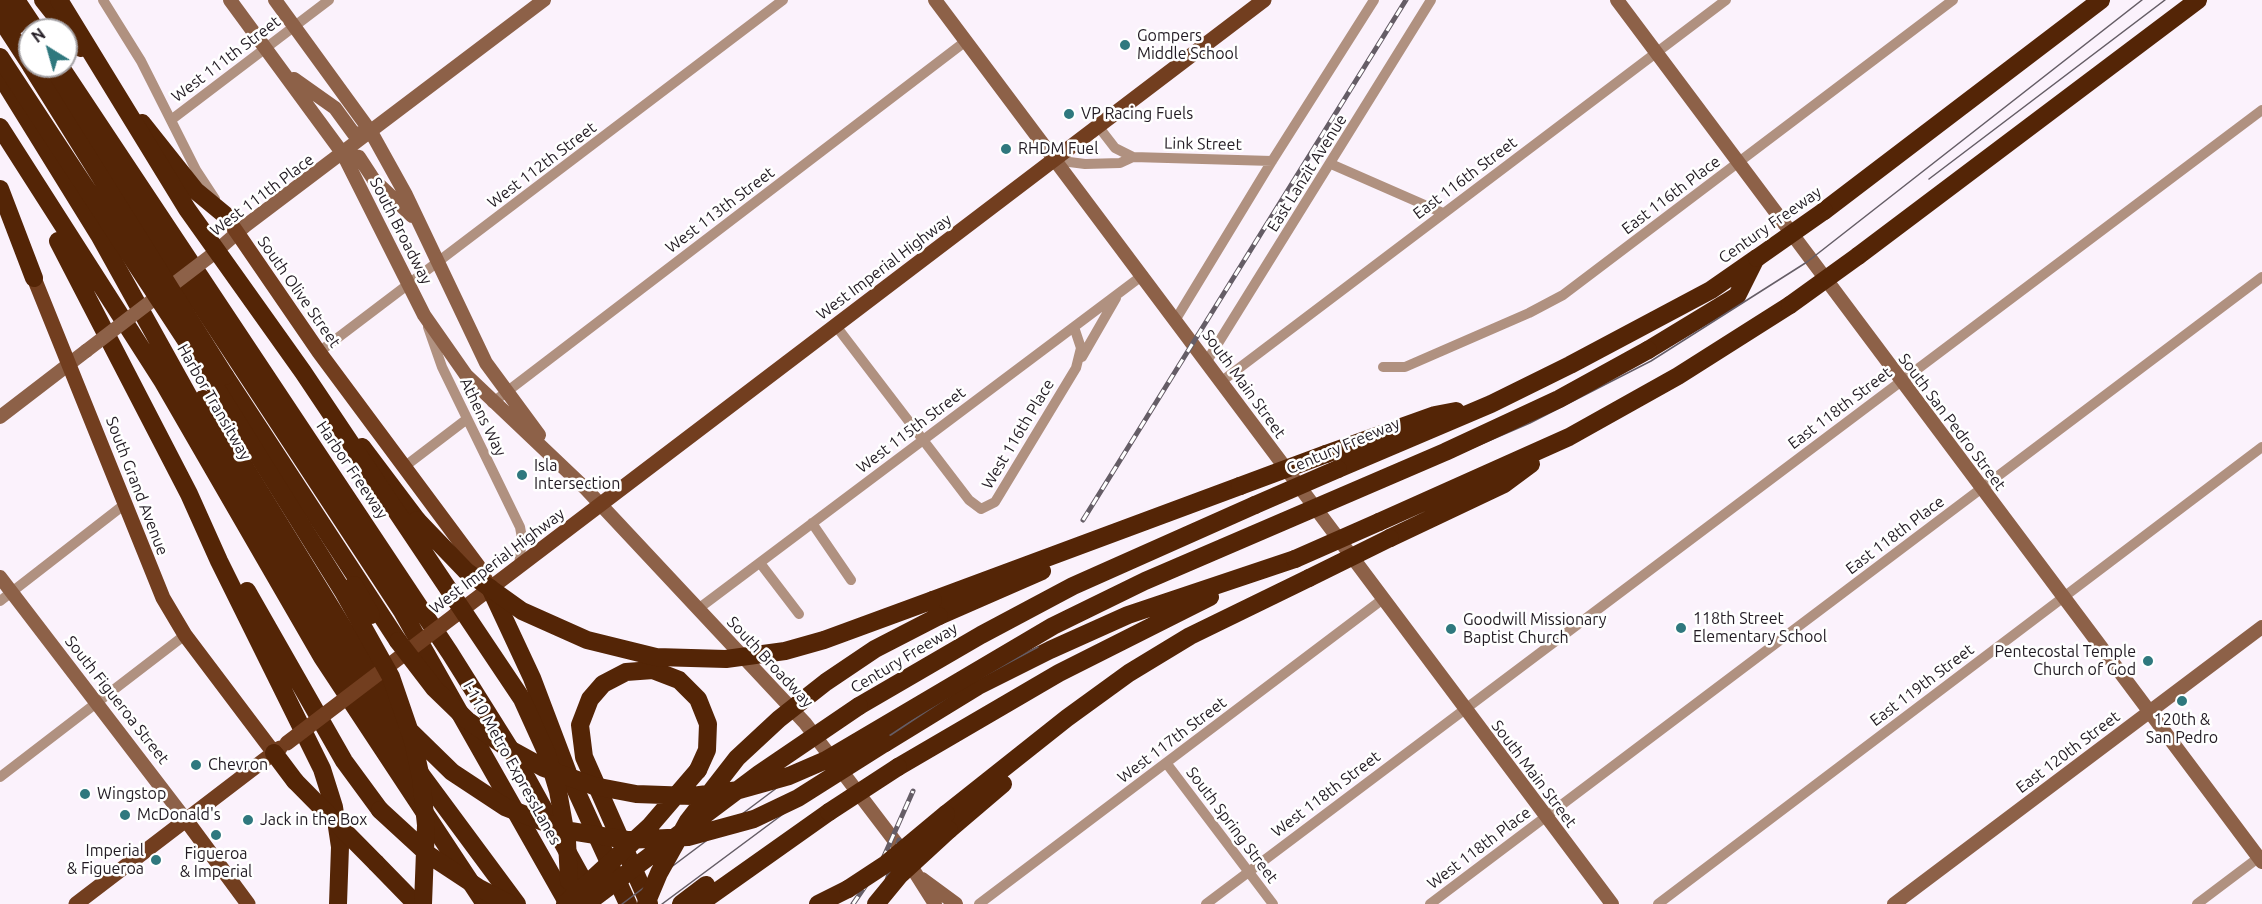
<!DOCTYPE html>
<html>
<head>
<meta charset="utf-8">
<style>
	body { margin:0 }
	#map { position:relative; width:2262px; height:904px; overflow:hidden; background:#fbf2fc; font-family:Ubuntu,sans-serif }
	canvas { display:block }
	.north { position:absolute; left:18px; top:18px; width:60px; height:60px; box-sizing:border-box; background:#fff; border:2px solid #a7a4a7; border-radius:50%; rotate:323deg; font-size:16px; font-weight:700; line-height:24px; text-align:center; color:#221b23 }
	.north::after { content:''; display:block; margin:auto; width:21px; height:27px; background:#2f787e; clip-path:polygon(50% 0,100% 100%,50% 72%,0 100%) }
</style>
</head>
<body>
<div id="map">
<canvas width="2262" height="904"></canvas>
<div class="north">N</div>
</div>
<script>
const context = document.querySelector('canvas').getContext('2d');
context.lineJoin = 'round';
function poly(rows) {
  const path = new Path2D();
  for (const r of rows) {
    path.moveTo(r[0], r[1]);
    for (let i = 2; i < r.length; i += 2) path.lineTo(r[i], r[i + 1]);
  }
  return path;
}
function stroke(path, color, width, dash) {
  context.strokeStyle = color;
  context.lineWidth = width;
  context.lineCap = dash ? 'butt' : 'round';
  context.setLineDash(dash || []);
  context.stroke(path);
}
function drawText(font, color, halo, rows, align = 'center') {
  context.font = font + ' Ubuntu,sans-serif';
  context.lineWidth = 5;
  context.setLineDash([]);
  context.textBaseline = 'middle';
  context.strokeStyle = halo;
  context.fillStyle = color;
  for (const [text, x, y, turn = 0] of rows) {
    context.save();
    context.translate(x, y);
    context.rotate((+turn || 0) * Math.PI / 180);
    context.textAlign = isNaN(turn) ? turn : align;
    if (halo) context.strokeText(text, 0, 0);
    context.fillText(text, 0, 0);
    context.restore();
  }
}
stroke(poly([
	[103,0,141,61,196,170,215,199],
	[171,120,329,0],
	[1098,126,1115,148,1133,157,1272,161],
	[1054,160,1085,164,1120,163,1133,157],
	[1331,164,1443,213],
	[1176,319,1272,161,1374,0],
	[836,326,969,500,981,509,995,502,1076,368,1081,348,1074,327],
	[428,327,442,367,520,527,522,538,519,566],
	[319,352,783,0],
	[1082,357,1116,298],
	[1207,361,1431,0],
	[1383,367,1405,367,1529,313,1563,295,1953,0],
	[1222,381,1726,0],
	[492,403,966,41],
	[404,467,467,419],
	[812,523,851,580],
	[760,563,799,614],
	[0,601,125,504],
	[698,609,1143,275],
	[1167,764,1273,904],
	[0,777,185,635],
	[979,904,1383,599],
	[1206,904,2262,110],
	[1430,904,2262,277],
	[1658,904,2262,447],
	[2197,904,2262,855]
]), '#b09180', 10);
stroke(poly([
	[230,0,343,154,424,315,466,375,586,489,805,723,897,844,935,904],
	[275,0,371,132,406,195,486,363,539,435],
	[935,0,1612,904],
	[1617,0,2262,862],
	[294,79,335,108,354,134,371,132],
	[343,154,359,157,374,180,412,216],
	[213,254,245,226,544,0],
	[0,417,86,351],
	[0,577,186,820],
	[922,879,956,904],
	[1894,904,2262,627]
]), '#8d6148', 14);
stroke(poly([
	[225,215,319,352,478,566,490,588],
	[34,278,163,598,185,635,274,753],
	[455,615,1264,0],
	[186,820,248,904],
	[76,904,280,748]
]), '#723e1f', 15);
stroke(poly([
	[1,0,17,25],
	[16,0,36,30],
	[43,0,81,48],
	[0,18,30,64],
	[44,66,402,611,568,904],
	[60,66,450,653,514,755,593,898],
	[0,75,99,235,228,467,331,639,400,746,517,904],
	[142,123,196,191,225,215],
	[0,127,163,382,322,657,485,904],
	[0,189,34,278],
	[1824,211,2101,0],
	[58,241,189,494,219,561,322,769,334,807,340,847,338,904],
	[1858,256,2198,0],
	[1648,350,1737,296,1754,262],
	[225,376,398,641],
	[203,399,400,720],
	[362,447,417,520],
	[1326,454,1435,415,1456,411],
	[1338,469,1491,404,1570,365,1711,290,1757,258],
	[1379,522,1569,437,1678,376,1790,305],
	[1390,538,1504,484,1531,464],
	[490,588,532,678,568,773,628,904],
	[247,591,344,761,380,810],
	[933,600,1240,486],
	[939,616,1042,571],
	[859,706,981,635,1073,586,1255,505],
	[885,743,978,686,1050,650,1128,615,1295,559],
	[274,753,295,781],
	[898,767,1059,673,1210,597],
	[946,814,1067,718,1129,673,1190,636,1309,578],
	[949,830,1003,784],
	[376,863,416,904],
	[649,904,584,757,580,725,590,699,603,684,626,672,653,670,679,680,698,699,708,724,707,750,698,770],
	[681,904,706,885],
	[699,904,829,812],
	[818,904,848,889]
]), '#542506', 18);
stroke(poly([
	[1929,179,2165,0],
	[622,904,782,784,831,751,958,679,1055,628,1530,423,1651,361,1807,262,2142,0],
	[662,904,880,742,963,687,1038,647]
]), '#655d66', 1.5);
const rail = poly([
	[1083,520,1406,0],
	[853,904,881,863,913,791],
	[880,904,899,840]
]);
stroke(rail, '#655d66', 5);
stroke(rail, '#fff', 3, [9]);
stroke(poly([
	[86,351,213,254]
]), '#8d6148', 14);
stroke(poly([
	[287,743,454,616]
]), '#723e1f', 15);
stroke(poly([
	[59,0,187,209,303,372,522,699,547,754,558,791,567,841,569,881],
	[0,57,189,345,344,593,391,677,413,741,421,778,426,825,423,904],
	[31,66,225,376],
	[1757,258,1824,211],
	[1790,305,1858,256],
	[1240,486,1326,454],
	[1255,505,1338,469],
	[417,520,466,571,522,611,587,640,656,657,726,659,785,651,824,640,933,600],
	[1295,559,1379,522],
	[1309,578,1390,538],
	[354,585,371,615],
	[398,641,434,688,467,720,504,746,544,768,594,786,636,794,692,796,739,790,789,776,826,760,1053,626,1145,581,1445,452,1559,399,1648,350],
	[411,732,452,772,505,807,564,830,627,840,688,837,754,819,798,798,885,743],
	[295,781,376,863],
	[380,810,429,855,479,888,510,904],
	[829,812,898,767],
	[848,889,886,864,946,814],
	[565,904,649,827,698,770],
	[586,904,759,774,859,706],
	[646,904,659,873,688,821,737,758,779,719,826,682,875,649,939,616],
	[876,904,899,876,949,830]
]), '#542506', 18);
for (const [x, y, r, color] of [
	[1125,45,6,"#2f787e"],
	[1069,114,6,"#2f787e"],
	[1006,149,6,"#2f787e"],
	[522,475,6,"#2f787e"],
	[1681,628,6,"#2f787e"],
	[1451,629,6,"#2f787e"],
	[2148,661,6,"#2f787e"],
	[2182,701,6,"#2f787e"],
	[196,765,6,"#2f787e"],
	[85,794,6,"#2f787e"],
	[125,815,6,"#2f787e"],
	[248,820,6,"#2f787e"],
	[216,835,6,"#2f787e"],
	[156,860,6,"#2f787e"]
]) {
  const dot = new Path2D();
  dot.arc(x, y, r, 0, 2 * Math.PI);
  context.fillStyle = color;
  context.fill(dot);
  stroke(dot, '#fff', 2);
}
drawText('16px', '#221b23', '#fff', [
	["Gompers",1137,36],
	["Middle School",1137,54],
	["VP Racing Fuels",1081,114],
	["RHDM Fuel",1018,149],
	["Isla",534,466],
	["Intersection",534,484],
	["118th Street",1693,619],
	["Elementary School",1693,637],
	["Goodwill Missionary",1463,620],
	["Baptist Church",1463,638],
	["Pentecostal Temple",2136,652,"right"],
	["Church of God",2136,670,"right"],
	["120th &",2182,720,"center"],
	["San Pedro",2182,738,"center"],
	["Chevron",208,765],
	["Wingstop",97,794],
	["McDonald's",137,815],
	["Jack in the Box",260,820],
	["Imperial",144,851,"right"],
	["& Figueroa",144,869,"right"],
	["Figueroa",216,854,"center"],
	["& Imperial",216,872,"center"]
], 'left');
drawText('16px', '#221b23', '#fff', [
	["West 111th Street",226,59,-37],
	["Link Street",1203,144,1],
	["West 112th Street",542,165,-37],
	["East Lanzit Avenue",1307,173,-58],
	["East 116th Street",1465,178,-37],
	["West 111th Place",262,195,-37],
	["East 116th Place",1671,195,-37],
	["West 113th Street",720,210,-37],
	["Century Freeway",1770,225,-35],
	["South Broadway",401,231,63],
	["West Imperial Highway",884,267,-37],
	["South Olive Street",299,292,55],
	["South Main Street",1244,384,54],
	["Harbor Transitway",214,402,60],
	["East 118th Street",1840,408,-37],
	["Athens Way",483,417,64],
	["South San Pedro Street",1952,422,53],
	["West 115th Street",911,430,-37],
	["West 116th Place",1018,434,-59],
	["Century Freeway",1343,446,-23],
	["Harbor Freeway",352,470,56],
	["South Grand Avenue",137,486,69],
	["East 118th Place",1895,535,-37],
	["West Imperial Highway",497,561,-37],
	["Century Freeway",904,658,-31],
	["South Broadway",770,662,47],
	["East 119th Street",1922,685,-37],
	["South Figueroa Street",117,700,52],
	["West 117th Street",1172,740,-37],
	["East 120th Street",2068,752,-37],
	["I-110 Metro ExpressLanes",512,763,61],
	["South Main Street",1534,774,53],
	["West 118th Street",1326,794,-37],
	["South Spring Street",1232,825,53],
	["West 118th Place",1479,848,-37]
]);
</script>
</body>
</html>
